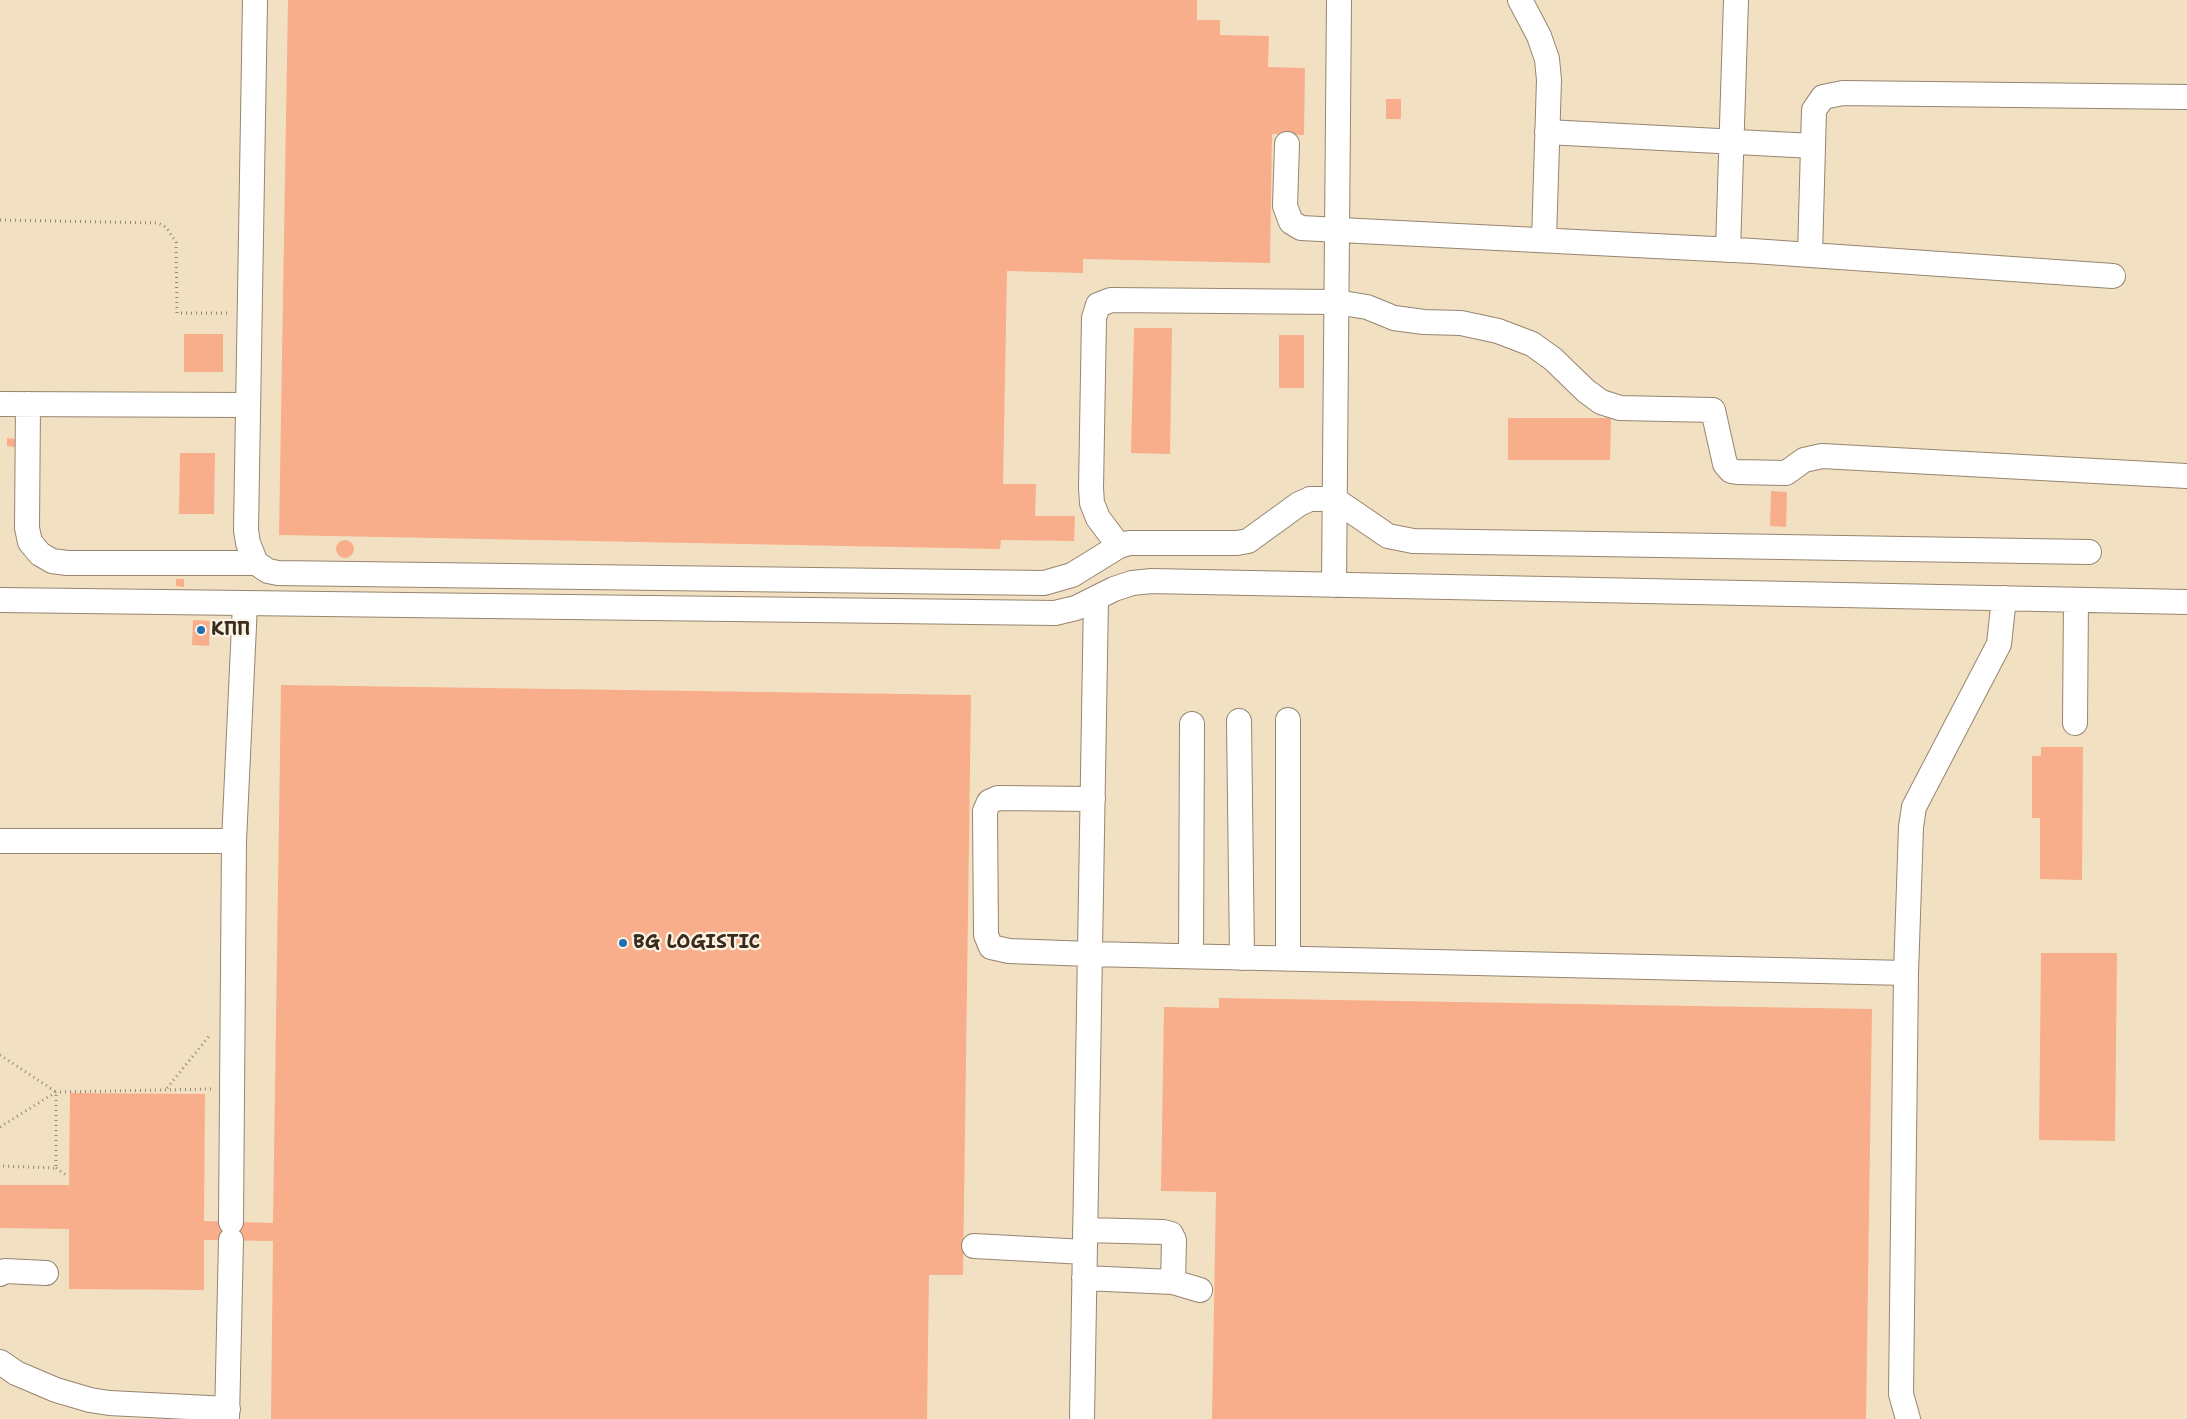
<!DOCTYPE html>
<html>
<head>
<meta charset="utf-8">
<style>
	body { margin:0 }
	canvas { display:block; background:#f2e0c2 }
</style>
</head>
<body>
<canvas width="2187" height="1419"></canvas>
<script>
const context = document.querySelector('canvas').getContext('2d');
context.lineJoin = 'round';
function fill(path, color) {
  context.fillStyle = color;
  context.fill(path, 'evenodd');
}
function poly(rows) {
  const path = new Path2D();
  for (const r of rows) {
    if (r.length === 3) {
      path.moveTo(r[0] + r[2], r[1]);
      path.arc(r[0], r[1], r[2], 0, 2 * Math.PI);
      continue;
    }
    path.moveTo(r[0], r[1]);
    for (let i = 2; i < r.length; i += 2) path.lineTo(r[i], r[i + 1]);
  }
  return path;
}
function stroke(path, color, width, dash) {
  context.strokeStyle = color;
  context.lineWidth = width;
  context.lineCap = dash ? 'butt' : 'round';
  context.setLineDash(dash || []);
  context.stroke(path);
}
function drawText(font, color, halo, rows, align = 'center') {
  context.font = font + ' "Shantell Sans",sans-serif';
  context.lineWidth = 4.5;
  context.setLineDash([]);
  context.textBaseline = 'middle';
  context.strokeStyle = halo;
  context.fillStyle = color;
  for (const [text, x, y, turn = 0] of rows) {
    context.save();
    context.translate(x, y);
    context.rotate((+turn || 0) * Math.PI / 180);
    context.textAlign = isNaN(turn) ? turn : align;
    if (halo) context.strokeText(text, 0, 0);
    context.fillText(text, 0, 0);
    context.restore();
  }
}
fill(poly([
	[288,0,1197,0,1197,20,1220,20,1220,35,1269,36,1268,67,1305,68,1304,135,1272,134,1270,263,1083,259,1083,273,1007,271,1003,484,1036,484,1035,516,1075,516,1074,541,1001,540,1000,549,279,535],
	[1386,99,1401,99,1401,119,1386,119],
	[1134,328,1172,328,1170,454,1131,453],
	[184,334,223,334,223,372,184,372],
	[1279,335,1304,335,1304,388,1279,388],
	[1508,418,1611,418,1610,460,1508,460],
	[7,438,15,439,15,447,7,446],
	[180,453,215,453,214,514,179,514],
	[1771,491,1787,492,1786,527,1770,526],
	[345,549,9],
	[176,579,184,579,184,587,176,586],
	[193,620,210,621,209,646,192,645],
	[281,685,971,695,963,1275,929,1275,927,1419,271,1419,273,1241,204,1240,204,1290,69,1289,69,1229,0,1228,0,1185,69,1185,70,1093,205,1094,204,1221,273,1223],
	[2041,747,2083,747,2082,880,2040,879,2040,818,2032,818,2032,756,2041,756],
	[2041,953,2117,953,2115,1141,2039,1140],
	[1219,998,1872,1009,1866,1419,1212,1419,1216,1192,1161,1191,1164,1007,1219,1008]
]), '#f8ae8a');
const minor = poly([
	[1520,0,1539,36,1547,59,1549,80,1544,240],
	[1547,132,1813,146],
	[1287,144,1285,206,1291,222,1301,228,1753,251,2113,276],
	[1728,250,1736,0],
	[1810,255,1814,110,1823,97,1843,93,2187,97],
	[0,404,248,405],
	[28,404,27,528,30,542,40,554,52,561,67,563,256,563,248,543,246,530,255,0],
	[1119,546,1098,518,1092,503,1091,488,1094,318,1098,305,1111,300,1336,302,1367,307,1394,318,1424,322,1461,323,1498,331,1532,344,1553,359,1586,391,1601,402,1620,408,1713,410,1725,464,1731,471,1737,472,1786,473,1804,460,1822,456,2187,476],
	[256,563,268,571,278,573,1044,583,1072,575,1119,546,1129,543,1237,543,1248,541,1299,504,1310,499,1334,499,1388,536,1413,541,2089,552],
	[1334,585,1339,0],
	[0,600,1055,613,1076,608,1114,589,1132,583,1152,581,2187,602],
	[1239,721,1242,958],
	[2075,723,2076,600],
	[1093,799,998,798,989,802,985,811,986,935,991,947,1009,951,1090,954,1906,973,1901,1394,1908,1419],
	[0,841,234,841,245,604],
	[1191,956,1192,724],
	[1288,959,1288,720],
	[1906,973,1911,827,1914,807,1999,644,2004,598],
	[231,1222,234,841],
	[974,1246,1085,1252],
	[0,1274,5,1271,46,1273],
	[1084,1278,1173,1282,1174,1240,1171,1234,1163,1232,1085,1230],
	[1173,1282,1200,1290],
	[0,1362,16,1373,56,1390,90,1400,109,1403,228,1409],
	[227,1419,231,1240],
	[1082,1419,1096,598]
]);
stroke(minor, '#968570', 26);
stroke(poly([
	[0,220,158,223,166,227,176,242,177,313,228,313],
	[0,1055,56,1092,56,1168,0,1166],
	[167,1088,210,1035],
	[0,1127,56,1092,211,1089],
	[56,1168,66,1175]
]), '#968570', 3, [1, 4]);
stroke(minor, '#fff', 24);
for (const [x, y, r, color] of [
	[201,630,5,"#1f6fb2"],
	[623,943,5,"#1f6fb2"]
]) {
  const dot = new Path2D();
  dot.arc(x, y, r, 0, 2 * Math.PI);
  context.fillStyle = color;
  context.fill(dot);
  stroke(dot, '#fcf5e5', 2);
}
drawText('bold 19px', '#3b2a1e', '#fcf5e5', [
	["КПП",211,630],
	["BG LOGISTIC",633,943]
], 'left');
</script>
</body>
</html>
